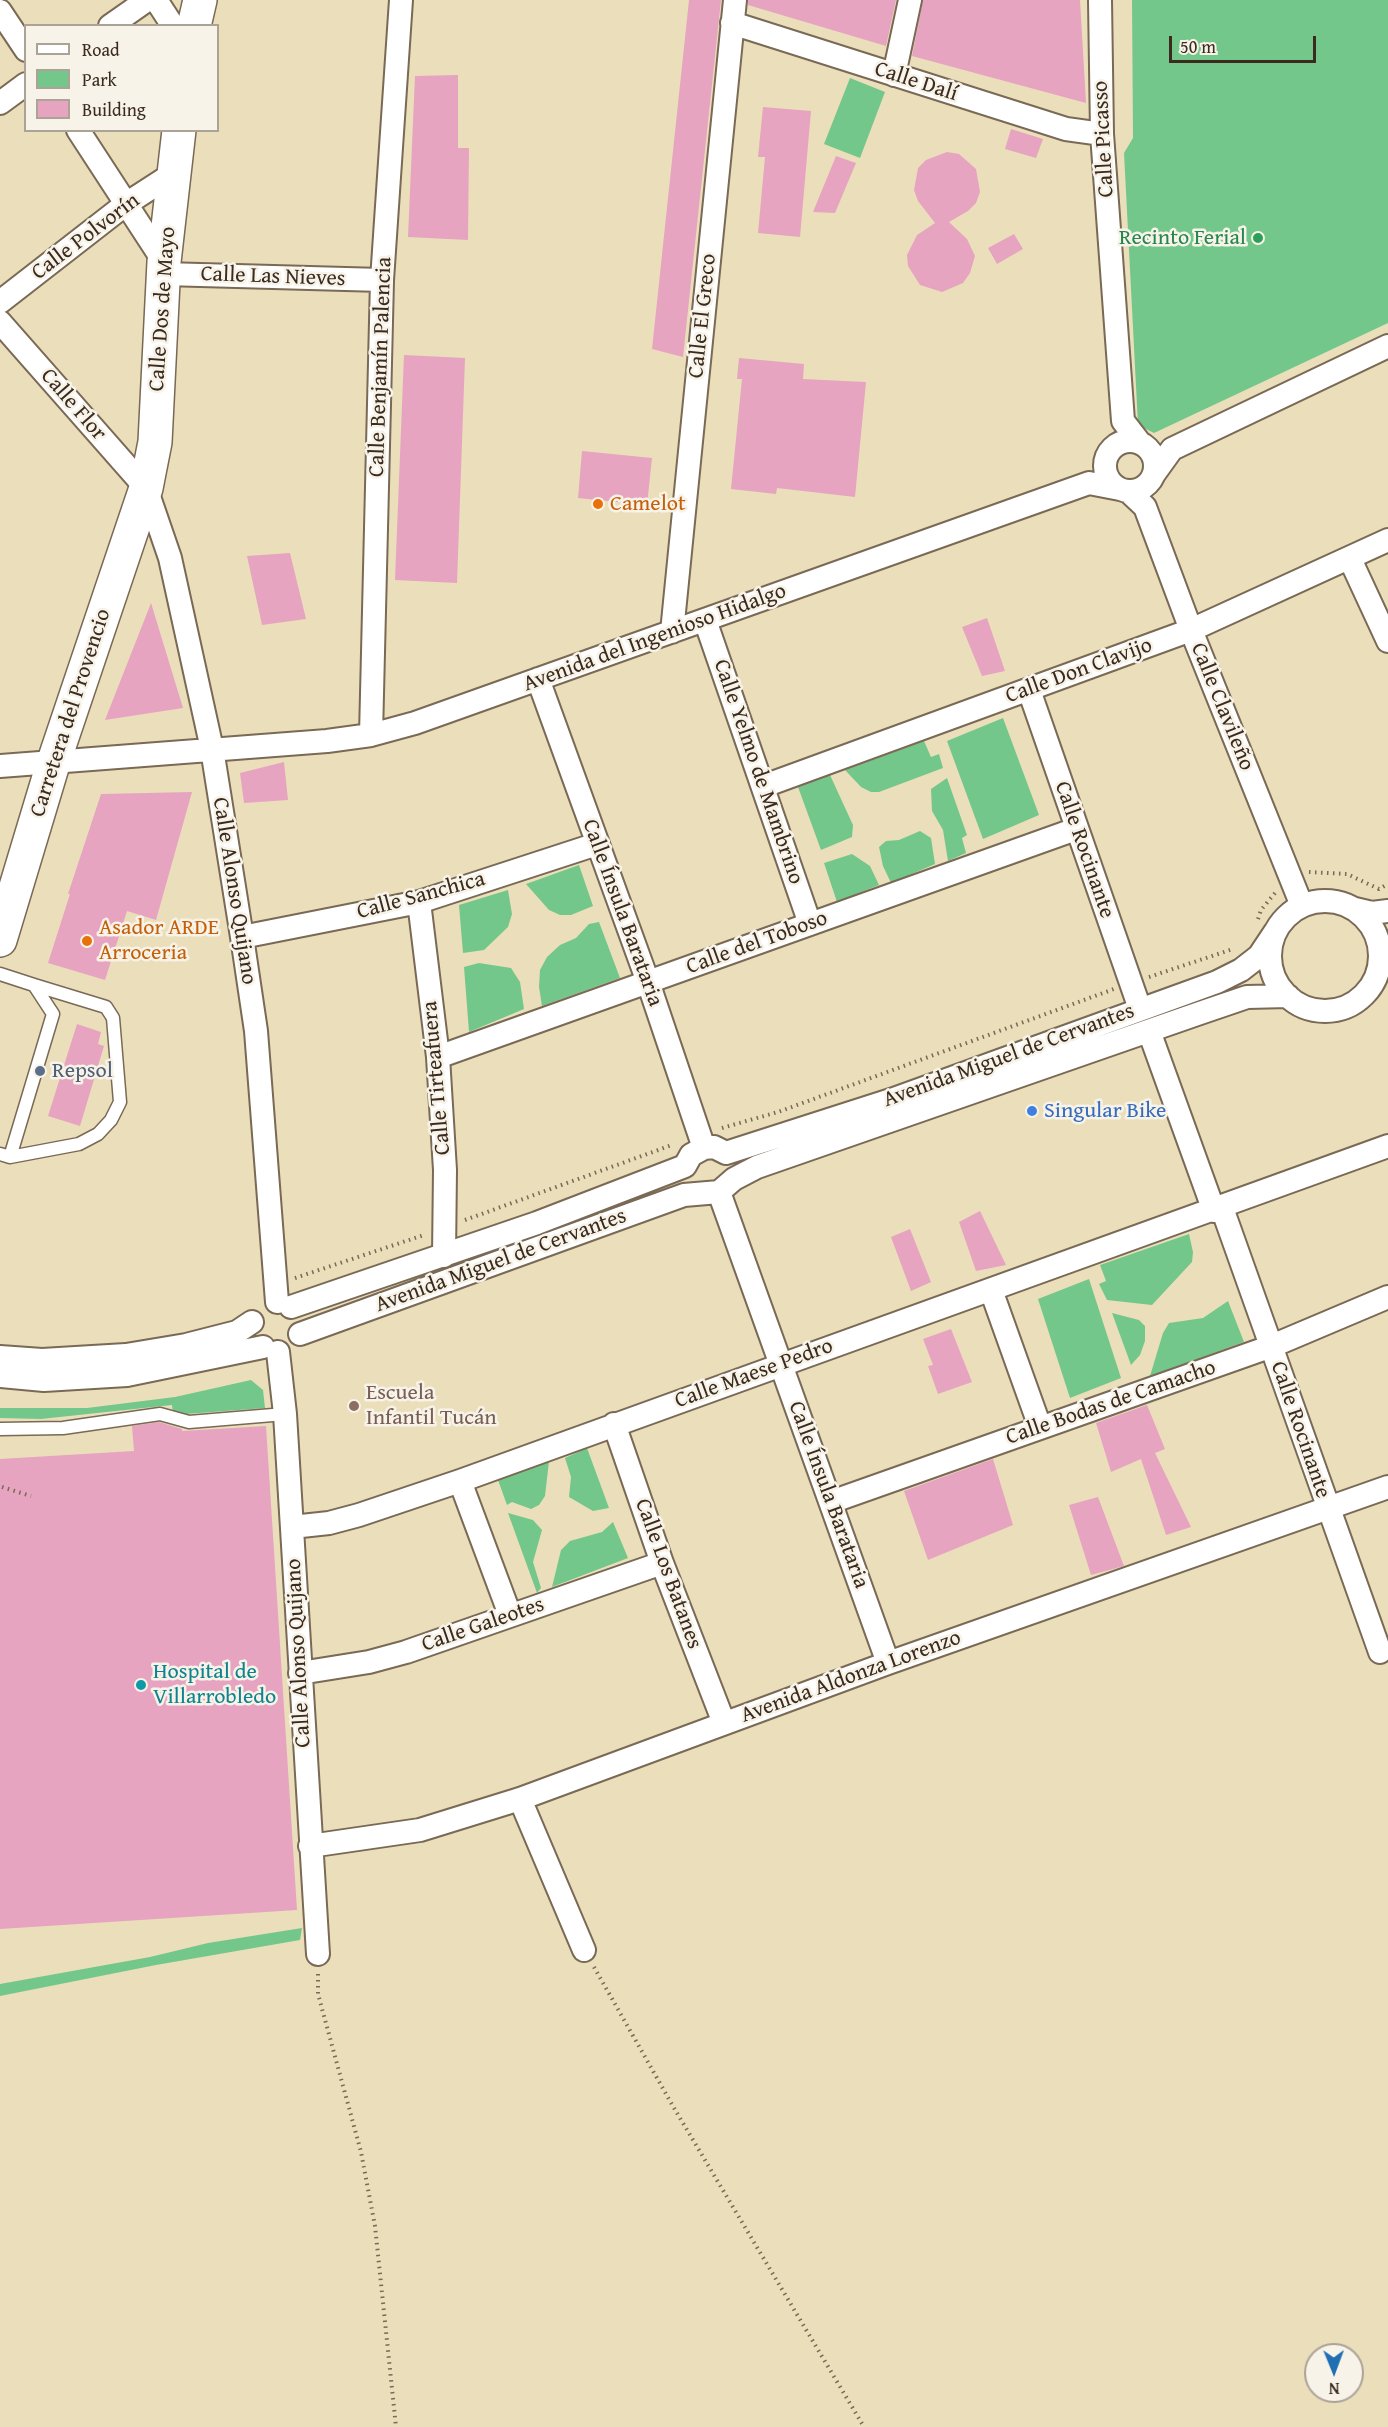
<!DOCTYPE html>
<html>
<head>
<meta charset="utf-8">
<style>
	body { margin:0 }
	#map { position:relative; width:1388px; height:2427px; overflow:hidden; background:#ebdebb; font-family:"Gentium Book Plus",serif }
	canvas { display:block }
	.legend { position:absolute; left:24px; top:24px; width:195px; height:108px; box-sizing:border-box; background:#f7f3e8; border:2px solid #aca397; margin:0; padding:8px 10px; list-style:none; font-size:18px; color:#3b2a1e }
	.legend li { display:flex; align-items:center; gap:12px; height:30px }
	.legend b { width:30px; border:2px solid #aca397 }
	.north { position:absolute; left:1304px; top:2343px; width:60px; height:60px; box-sizing:border-box; background:#f7f3e8; border:2px solid #aca397; border-radius:50%; rotate:179deg; font-size:16px; font-weight:700; line-height:24px; text-align:center; color:#3b2a1e }
	.north::after { content:''; display:block; margin:auto; width:21px; height:27px; background:#1f6fb2; clip-path:polygon(50% 0,100% 100%,50% 72%,0 100%) }
	.scale { position:absolute; left:1169px; top:36px; width:147px; height:27px; box-sizing:border-box; border:3px solid #3b2a1e; border-top:0; padding-left:8px; font-size:18px; line-height:21px; white-space:nowrap; color:#3b2a1e; -webkit-text-stroke:4px #f7f3e8; paint-order:stroke }
</style>
</head>
<body>
<div id="map">
<canvas width="1388" height="2427"></canvas>
<ul class="legend">
<li><b style="height:8px;background:#fff"></b>Road</li>
<li><b style="height:16px;background:#74c78a"></b>Park</li>
<li><b style="height:16px;background:#e6a4c0"></b>Building</li>
</ul>
<div class="north">N</div>
<div class="scale">50 m</div>
</div>
<script>
const context = document.querySelector('canvas').getContext('2d');
context.lineJoin = 'round';
function fill(path, color) {
  context.fillStyle = color;
  context.fill(path, 'evenodd');
}
function poly(rows) {
  const path = new Path2D();
  for (const r of rows) {
    if (r.length === 3) {
      path.moveTo(r[0] + r[2], r[1]);
      path.arc(r[0], r[1], r[2], 0, 2 * Math.PI);
      continue;
    }
    path.moveTo(r[0], r[1]);
    for (let i = 2; i < r.length; i += 2) path.lineTo(r[i], r[i + 1]);
  }
  return path;
}
function stroke(path, color, width, dash) {
  context.strokeStyle = color;
  context.lineWidth = width;
  context.lineCap = dash ? 'butt' : 'round';
  context.setLineDash(dash || []);
  context.stroke(path);
}
function drawText(font, color, halo, rows, align = 'center') {
  context.font = font + ' "Gentium Book Plus",serif';
  context.lineWidth = 5;
  context.setLineDash([]);
  context.textBaseline = 'middle';
  context.strokeStyle = halo;
  context.fillStyle = color;
  for (const [text, x, y, turn = 0] of rows) {
    context.save();
    context.translate(x, y);
    context.rotate((+turn || 0) * Math.PI / 180);
    context.textAlign = isNaN(turn) ? turn : align;
    if (halo) context.strokeText(text, 0, 0);
    context.fillText(text, 0, 0);
    context.restore();
  }
}
fill(poly([
	[1132,0,1388,0,1388,323,1154,433,1138,425,1124,153,1133,138],
	[850,78,885,92,860,158,824,144],
	[1003,718,1039,815,983,839,947,741],
	[924,741,931,757,939,754,943,768,879,792,871,792,861,787,845,770],
	[830,775,853,825,852,837,821,850,798,787],
	[947,778,967,835,962,838,966,853,948,861,943,830,932,811,931,789],
	[920,831,931,838,935,864,891,883,883,866,879,847,886,841,899,840],
	[852,854,870,866,879,885,837,902,824,863],
	[579,865,593,906,571,915,560,915,549,910,526,884],
	[508,890,512,914,508,927,484,950,463,953,459,905],
	[599,922,620,978,542,1006,539,987,540,970,547,957,560,945,576,938,589,924],
	[479,963,511,968,520,982,524,1009,469,1032,464,967],
	[1189,1234,1193,1252,1192,1262,1152,1305,1107,1300,1099,1284,1106,1281,1100,1265],
	[1089,1279,1121,1378,1070,1398,1038,1299],
	[1228,1301,1244,1342,1150,1376,1163,1333,1169,1323,1203,1318],
	[1112,1313,1139,1320,1145,1326,1145,1341,1140,1355,1131,1365],
	[251,1380,263,1390,265,1408,173,1415,172,1405,41,1419,0,1418,0,1408,87,1408,175,1397],
	[587,1448,609,1508,593,1511,569,1497,571,1477,565,1458],
	[549,1461,545,1496,539,1505,531,1509,512,1502,507,1505,498,1480],
	[508,1513,533,1520,542,1530,533,1562,541,1588,537,1593],
	[613,1522,628,1558,552,1587,561,1550,570,1541,602,1532],
	[302,1928,300,1940,156,1965,0,1996,0,1984,150,1957,208,1943]
]), '#74c78a');
fill(poly([
	[689,0,721,0,683,357,652,349],
	[748,0,896,0,886,46,748,5],
	[923,0,1080,0,1086,103,912,56],
	[458,75,458,148,469,148,468,240,408,237,415,76],
	[763,107,811,111,800,237,758,233,765,157,758,157],
	[1011,129,1043,139,1036,158,1005,149],
	[947,152,959,154,976,169,980,192,976,203,968,211,949,222,967,239,975,256,970,273,963,283,942,292,920,285,908,266,907,255,917,235,935,223,918,201,914,190,918,168,926,160],
	[836,156,856,163,835,213,813,212],
	[1014,234,1023,249,997,264,988,248],
	[404,355,465,358,457,583,395,580],
	[739,358,804,364,803,379,866,382,855,497,777,488,776,494,731,489,742,379,737,379],
	[582,451,652,458,647,505,578,498],
	[290,553,306,619,262,625,247,556],
	[151,603,183,708,105,720],
	[987,618,1005,671,982,676,962,627],
	[284,762,288,800,244,803,240,773],
	[192,792,156,920,127,911,105,980,48,963,70,894,68,894,101,794],
	[77,1024,101,1032,98,1044,104,1046,80,1126,48,1116],
	[980,1211,1006,1265,976,1271,959,1222],
	[910,1229,931,1282,911,1291,891,1237],
	[951,1329,972,1382,938,1394,928,1366,933,1365,923,1339],
	[1147,1405,1165,1449,1155,1453,1191,1527,1166,1535,1141,1459,1111,1472,1096,1423],
	[159,1422,182,1429,182,1431,266,1426,297,1910,0,1929,0,1459,134,1451,132,1426],
	[993,1459,1013,1525,928,1560,904,1491],
	[1098,1497,1124,1566,1091,1575,1069,1505]
]), '#e6a4c0');
const lane = poly([
	[0,974,34,985,53,1014,10,1157,0,1154],
	[10,1157,79,1144,98,1134,111,1120,120,1102,113,1018,106,1007,34,985],
	[0,1429,63,1428,160,1414,189,1422,285,1414]
]);
const street = poly([
	[156,0,173,26],
	[1100,0,1102,134,1123,421,1140,443],
	[0,11,26,50],
	[732,23,1066,129,1102,134],
	[110,26,147,0],
	[894,75,910,0],
	[0,103,26,84],
	[78,130,164,262],
	[164,274,382,280],
	[0,302,126,204,174,173],
	[0,322,146,488,170,558,212,749,242,937,256,1031,277,1302],
	[1130,466,25],
	[1154,474,1172,449,1388,346],
	[1128,491,1145,507,1191,630,1302,906],
	[1350,559,1388,641],
	[705,620,810,924],
	[672,632,735,0],
	[538,679,648,982,704,1148],
	[1029,690,1140,1009],
	[371,735,382,280,401,0],
	[0,766,327,741,371,735,415,723,1089,483,1120,489],
	[764,786,1191,630,1388,540],
	[1325,956,55],
	[419,902,438,1057,445,1170,444,1256],
	[1355,909,1372,913,1388,911],
	[242,937,419,902,597,844],
	[1149,1031,1214,1211],
	[438,1057,1076,829],
	[719,1192,888,1663],
	[1222,1208,1380,1652],
	[991,1290,1040,1427],
	[291,1307,537,1223,685,1166,691,1155,704,1148,714,1147,726,1153,891,1100,1217,982,1241,970,1259,956,1275,932],
	[300,1334,684,1195,719,1192,734,1179,757,1167,1200,1013,1247,997,1288,996],
	[278,1352,285,1414,318,1954],
	[0,1357,42,1360,126,1355,186,1345,237,1332,252,1322],
	[0,1376,44,1380,127,1375,263,1347],
	[614,1424,662,1563,724,1723],
	[460,1481,510,1615],
	[831,1502,1272,1346,1388,1297],
	[292,1527,329,1523,359,1515,460,1481,1388,1146],
	[300,1673,369,1662,406,1652,662,1563],
	[520,1799,584,1950],
	[310,1846,420,1830,520,1799,888,1663,1388,1487]
]);
const secondary = poly([
	[194,26,200,0],
	[0,940,53,764,146,488,155,442,164,262,179,130]
]);
stroke(lane, '#796955', 15);
stroke(street, '#796955', 26);
stroke(secondary, '#796955', 36);
stroke(poly([
	[1309,872,1347,874,1379,889,1388,884],
	[1258,919,1261,910,1275,893],
	[1149,977,1233,949],
	[722,1128,778,1112,1114,989],
	[465,1220,672,1145],
	[295,1278,424,1235],
	[2,1487,31,1496],
	[594,1967,674,2108,864,2427],
	[318,1974,318,1994,361,2152,375,2226,396,2427]
]), '#796955', 4, [1.5, 4.5]);
stroke(lane, '#fff', 12);
stroke(street, '#fff', 22);
stroke(secondary, '#fff', 33);
for (const [x, y, r, color] of [
	[1258,238,6,"#2e9e5b"],
	[598,504,6,"#e8710a"],
	[87,941,6,"#e8710a"],
	[40,1071,6,"#5c6f8a"],
	[1032,1111,6,"#3f7fe0"],
	[354,1406,6,"#8d6e63"],
	[141,1685,6,"#0f9aa8"]
]) {
  const dot = new Path2D();
  dot.arc(x, y, r, 0, 2 * Math.PI);
  context.fillStyle = color;
  context.fill(dot);
  stroke(dot, '#f7f3e8', 2);
}
drawText('22px', '#3b2a1e', '#f7f3e8', [
	["Calle Dalí",916,82,18],
	["Calle Picasso",1104,139,-93],
	["Calle Polvorín",86,237,-37],
	["Calle Las Nieves",273,277,2],
	["Calle Dos de Mayo",163,309,-86],
	["Calle El Greco",703,316,-84],
	["Calle Benjamín Palencia",381,367,-88],
	["Calle Flor",73,405,49],
	["Avenida del Ingenioso Hidalgo",655,638,-20],
	["Calle Don Clavijo",1079,671,-20],
	["Calle Clavileño",1222,707,68],
	["Carretera del Provencio",71,713,-72],
	["Calle Yelmo de Mambrino",758,772,71],
	["Calle Rocinante",1084,850,71],
	["Calle Alonso Quijano",234,891,81],
	["Calle Sanchica",421,896,-15],
	["Calle Ínsula Barataria",622,913,70],
	["Calle del Toboso",757,943,-20],
	["Avenida Miguel de Cervantes",1009,1056,-20],
	["Calle Tirteafuera",437,1078,-95],
	["Avenida Miguel de Cervantes",501,1261,-20],
	["Calle Maese Pedro",754,1374,-20],
	["Calle Bodas de Camacho",1111,1403,-19],
	["Calle Rocinante",1300,1430,71],
	["Calle Ínsula Barataria",828,1495,70],
	["Calle Los Batanes",668,1574,70],
	["Calle Galeotes",483,1625,-19],
	["Calle Alonso Quijano",299,1653,-93],
	["Avenida Aldonza Lorenzo",851,1677,-20]
]);
drawText('22px', '#27864d', '#f7f3e8', [
	["Recinto Ferial",1246,238]
], 'right');
drawText('22px', '#c56008', '#f7f3e8', [
	["Camelot",610,504],
	["Asador ARDE",99,928],
	["Arroceria",99,953]
], 'left');
drawText('22px', '#4e5e75', '#f7f3e8', [
	["Repsol",52,1071]
], 'left');
drawText('22px', '#366cbe', '#f7f3e8', [
	["Singular Bike",1044,1111]
], 'left');
drawText('22px', '#785e54', '#f7f3e8', [
	["Escuela",366,1393],
	["Infantil Tucán",366,1418]
], 'left');
drawText('22px', '#0d838f', '#f7f3e8', [
	["Hospital de",153,1672],
	["Villarrobledo",153,1697]
], 'left');
</script>
</body>
</html>
